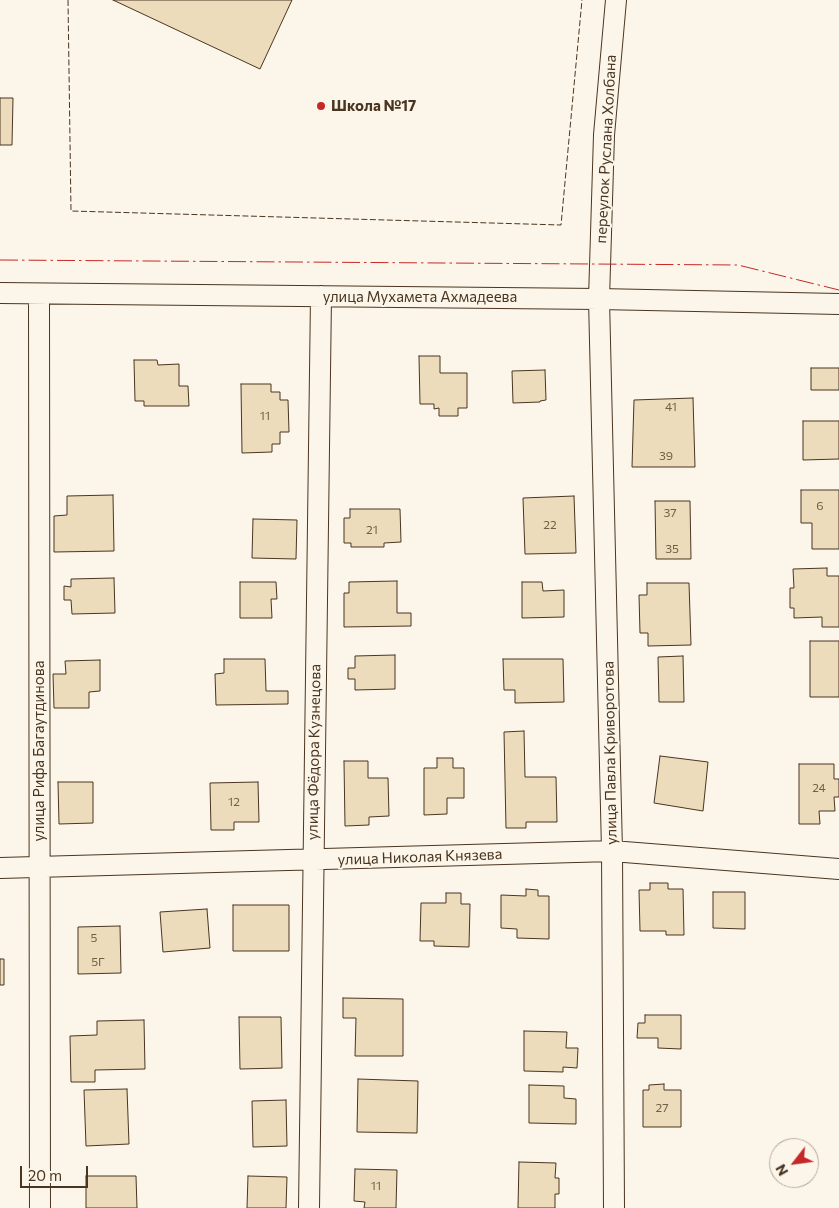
<!DOCTYPE html>
<html>
<head>
<meta charset="utf-8">
<style>
	body { margin:0 }
	#map { position:relative; width:839px; height:1208px; overflow:hidden; background:#fbf6e9; font-family:Commissioner,sans-serif }
	canvas { display:block }
	.north { position:absolute; left:769px; top:1138px; width:50px; height:50px; box-sizing:border-box; background:#fbf6e9; border:1px solid #b4a999; border-radius:50%; rotate:240deg; font-size:14px; font-weight:700; line-height:20px; text-align:center; color:#4a3520 }
	.north::after { content:''; display:block; margin:auto; width:18px; height:22px; background:#c62828; clip-path:polygon(50% 0,100% 100%,50% 72%,0 100%) }
	.scale { position:absolute; left:20px; top:1166px; width:68px; height:22px; box-sizing:border-box; border:2px solid #4a3520; border-top:0; padding-left:6px; font-size:15px; line-height:18px; white-space:nowrap; color:#4a3520; -webkit-text-stroke:4px #fbf6e9; paint-order:stroke }
</style>
</head>
<body>
<div id="map">
<canvas width="839" height="1208"></canvas>
<div class="north">N</div>
<div class="scale">20 m</div>
</div>
<script>
const context = document.querySelector('canvas').getContext('2d');
context.lineJoin = 'round';
function fill(path, color) {
  context.fillStyle = color;
  context.fill(path, 'evenodd');
}
function poly(rows) {
  const path = new Path2D();
  for (const r of rows) {
    path.moveTo(r[0], r[1]);
    for (let i = 2; i < r.length; i += 2) path.lineTo(r[i], r[i + 1]);
  }
  return path;
}
function stroke(path, color, width, dash) {
  context.strokeStyle = color;
  context.lineWidth = width;
  context.lineCap = dash ? 'butt' : 'round';
  context.setLineDash(dash || []);
  context.stroke(path);
}
function drawText(font, color, halo, rows, align = 'center') {
  context.font = font + ' Commissioner,sans-serif';
  context.lineWidth = 4;
  context.setLineDash([]);
  context.textBaseline = 'middle';
  context.strokeStyle = halo;
  context.fillStyle = color;
  for (const [text, x, y, turn = 0] of rows) {
    context.save();
    context.translate(x, y);
    context.rotate((+turn || 0) * Math.PI / 180);
    context.textAlign = isNaN(turn) ? turn : align;
    if (halo) context.strokeText(text, 0, 0);
    context.fillText(text, 0, 0);
    context.restore();
  }
}
const building = poly([
	[113,0,292,0,260,69,113,0],
	[0,98,13,98,12,145,0,145,0,98],
	[419,356,440,356,440,373,467,373,467,408,458,408,458,416,439,416,439,408,434,409,434,404,420,404,419,356],
	[134,360,157,360,158,365,179,364,179,386,188,386,189,406,144,406,144,401,135,401,134,360],
	[811,368,839,368,839,390,811,390,811,368],
	[545,370,546,400,540,401,540,402,513,403,512,371,545,370],
	[241,384,271,384,271,392,280,392,280,400,288,400,289,432,280,432,280,444,272,444,272,452,242,453,241,384],
	[693,398,695,467,632,467,634,400,693,398],
	[803,421,839,421,839,459,803,460,803,421],
	[801,490,839,490,839,549,812,549,812,523,801,523,801,490],
	[113,495,114,551,54,552,54,516,67,515,67,496,113,495],
	[574,496,576,553,525,554,523,498,574,496],
	[655,501,690,501,691,559,656,559,655,501],
	[350,509,400,509,401,542,384,543,384,547,351,547,351,543,344,543,344,518,350,518,350,509],
	[253,519,297,520,296,559,252,558,253,519],
	[827,568,827,576,839,576,839,627,822,627,822,617,794,618,794,608,790,608,790,588,794,588,793,569,827,568],
	[114,578,115,613,72,614,71,600,64,600,64,586,71,587,71,579,114,578],
	[397,581,397,613,411,613,411,626,344,627,344,593,349,593,349,582,397,581],
	[240,582,276,582,277,599,271,599,272,618,240,618,240,582],
	[522,582,542,582,543,591,564,590,564,617,522,618,522,582],
	[647,583,689,583,691,645,648,646,648,633,640,633,639,595,647,595,647,583],
	[810,641,839,641,839,697,810,697,810,641],
	[395,655,395,689,355,690,355,679,348,679,348,668,355,668,355,656,395,655],
	[683,656,684,702,659,702,658,657,683,656],
	[224,659,265,659,266,691,288,691,288,704,216,705,215,674,224,673,224,659],
	[503,659,563,659,564,702,515,703,515,690,504,690,503,659],
	[100,660,100,691,89,692,89,708,54,708,53,674,66,674,65,661,100,660],
	[524,731,525,777,556,777,557,822,526,822,526,828,506,828,504,732,524,731],
	[660,756,708,762,703,811,654,803,660,756],
	[437,758,453,758,453,768,464,768,464,798,447,798,447,814,424,815,424,768,437,768,437,758],
	[344,761,368,761,368,778,388,778,389,816,369,817,369,825,345,826,344,761],
	[799,764,834,764,834,779,839,779,839,797,834,797,835,811,819,811,820,824,799,824,799,764],
	[58,782,93,782,93,823,59,824,58,782],
	[258,782,259,822,234,822,234,830,211,830,210,783,258,782],
	[650,883,668,883,668,889,683,889,684,935,666,935,666,931,640,931,639,890,650,890,650,883],
	[526,889,538,890,538,896,549,896,549,939,517,938,517,929,501,928,501,895,526,896,526,889],
	[713,892,745,892,745,929,713,928,713,892],
	[446,893,461,893,461,904,470,904,469,947,434,946,434,941,420,941,421,903,446,903,446,893],
	[233,905,289,905,289,951,233,951,233,905],
	[207,909,210,948,163,952,160,912,207,909],
	[120,926,121,973,78,974,78,927,120,926],
	[0,959,4,959,4,985,0,985,0,959],
	[343,998,403,999,403,1056,355,1056,356,1018,343,1018,343,998],
	[645,1015,681,1015,681,1049,658,1048,658,1038,637,1038,638,1023,645,1023,645,1015],
	[239,1017,281,1017,282,1068,240,1069,239,1017],
	[144,1020,145,1069,95,1070,95,1082,71,1082,70,1036,97,1035,97,1021,144,1020],
	[524,1031,567,1032,566,1048,578,1048,577,1068,563,1067,563,1072,524,1071,524,1031],
	[358,1079,418,1081,417,1133,357,1132,358,1079],
	[664,1084,664,1090,681,1090,681,1127,643,1127,643,1090,649,1090,649,1085,664,1084],
	[529,1085,564,1086,564,1098,576,1099,576,1124,529,1123,529,1085],
	[127,1089,129,1144,86,1146,84,1090,127,1089],
	[286,1100,287,1146,253,1147,252,1101,286,1100],
	[519,1162,556,1163,555,1178,559,1178,559,1194,555,1194,555,1208,518,1208,519,1162],
	[355,1169,397,1170,396,1208,364,1208,365,1202,354,1201,355,1169],
	[86,1176,136,1176,137,1208,86,1208,86,1176],
	[248,1176,287,1177,286,1208,247,1208,248,1176]
]);
fill(building, '#ecdcbc');
stroke(building, '#4a3520', 1);
const street = poly([
	[0,293,599,299,839,304],
	[39,294,40,1208],
	[0,868,612,851,839,869],
	[309,1208,321,296],
	[614,1208,612,851,599,299,604,135,616,0]
]);
stroke(street, '#4a3520', 22);
stroke(street, '#fbf6e9', 20);
stroke(poly([
	[68,0,71,211,561,225,582,0]
]), '#4a3520', 1, [6, 2.5]);
stroke(poly([
	[0,260,738,265,839,290]
]), '#c62828', 1, [18, 4, 2.5, 4]);
for (const [x, y, r, color] of [
	[321,106,5,"#c62828"]
]) {
  const dot = new Path2D();
  dot.arc(x, y, r, 0, 2 * Math.PI);
  context.fillStyle = color;
  context.fill(dot);
  stroke(dot, '#fbf6e9', 2);
}
drawText('12px', '#725f47', null, [
	["41",671,407],
	["11",265,416],
	["39",666,456],
	["6",820,506],
	["37",670,513],
	["22",550,525],
	["21",372,530],
	["35",672,549],
	["24",819,788],
	["12",234,802],
	["5",94,938],
	["5Г",98,962],
	["27",662,1108],
	["11",376,1186]
]);
drawText('bold 15px', '#4a3520', '#fbf6e9', [
	["Школа №17",331,106]
], 'left');
drawText('15px', '#4a3520', '#fbf6e9', [
	["переулок Руслана Холбана",606,149,-87],
	["улица Мухамета Ахмадеева",420,297],
	["улица Рифа Багаутдинова",39,751,-90],
	["улица Фёдора Кузнецова",314,752,-89],
	["улица Павла Криворотова",610,753,-91],
	["улица Николая Князева",420,857,-2]
]);
</script>
</body>
</html>
